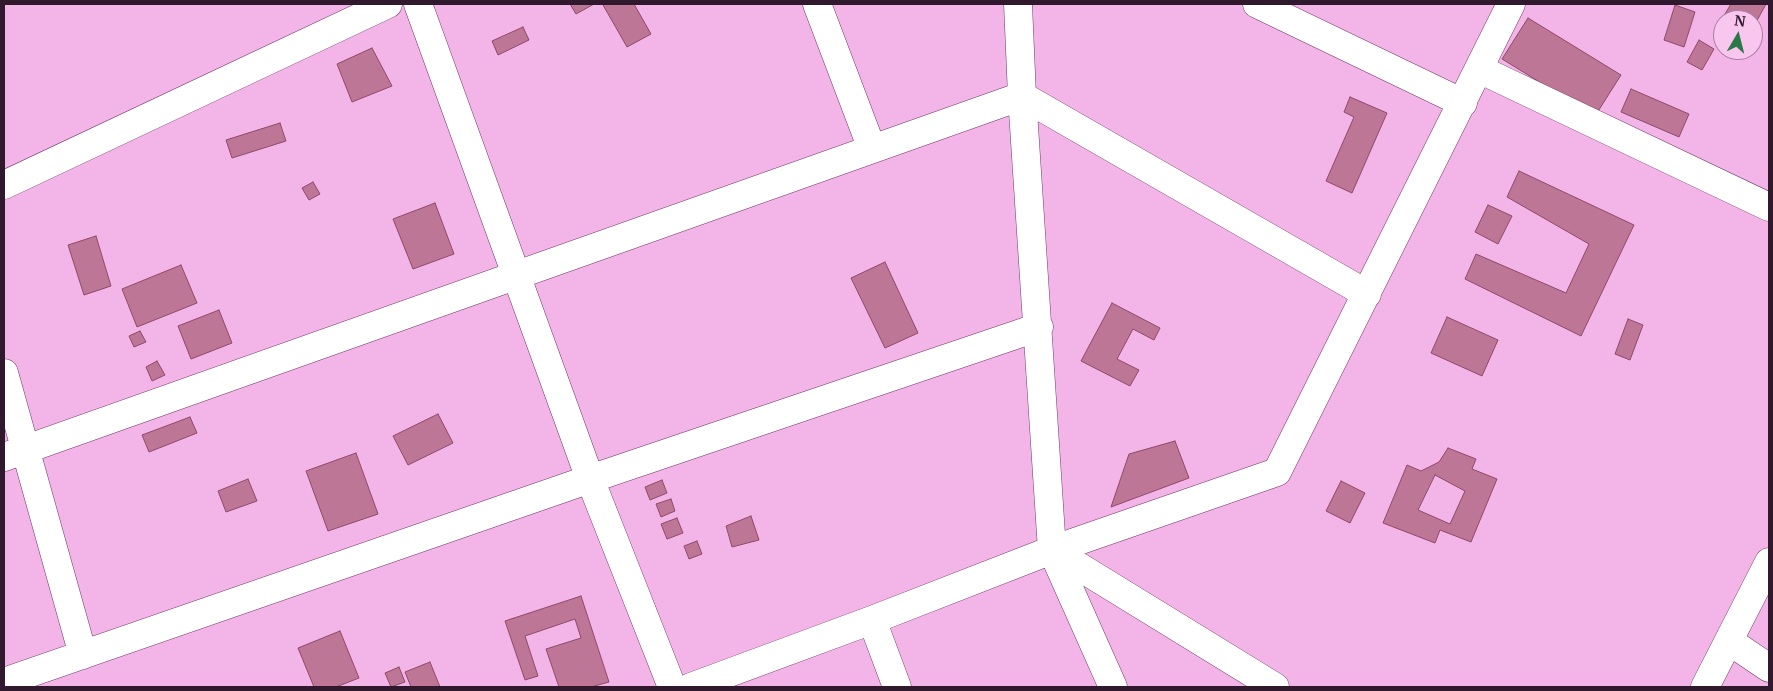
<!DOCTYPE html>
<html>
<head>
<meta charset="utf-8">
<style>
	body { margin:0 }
	#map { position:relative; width:1773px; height:691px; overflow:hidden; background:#f3b4e7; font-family:Merriweather,serif }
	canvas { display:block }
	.frame { position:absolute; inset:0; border:5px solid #30192c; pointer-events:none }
	.north { position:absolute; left:1713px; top:10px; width:50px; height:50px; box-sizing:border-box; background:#f9c6ef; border:1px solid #a981a1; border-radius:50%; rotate:8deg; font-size:14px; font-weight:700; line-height:20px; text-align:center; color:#30192c }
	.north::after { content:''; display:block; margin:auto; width:18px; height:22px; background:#2b7948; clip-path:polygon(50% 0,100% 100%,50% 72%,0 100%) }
</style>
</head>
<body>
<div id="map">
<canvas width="1773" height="691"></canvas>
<div class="frame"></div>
<div class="north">N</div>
</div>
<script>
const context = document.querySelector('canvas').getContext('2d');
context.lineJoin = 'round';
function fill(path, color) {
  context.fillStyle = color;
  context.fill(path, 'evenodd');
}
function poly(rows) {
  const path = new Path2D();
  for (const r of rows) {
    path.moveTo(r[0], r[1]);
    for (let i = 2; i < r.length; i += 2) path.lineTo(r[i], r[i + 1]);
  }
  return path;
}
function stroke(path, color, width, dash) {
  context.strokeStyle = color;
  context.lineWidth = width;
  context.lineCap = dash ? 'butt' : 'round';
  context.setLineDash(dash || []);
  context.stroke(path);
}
const building = poly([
	[570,4,594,4,576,14,570,4],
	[606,4,634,4,651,34,627,47,603,5,606,4],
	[1731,4,1766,4,1753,28,1753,20,1723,20,1723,26,1719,24,1731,4],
	[1675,5,1695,12,1684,47,1664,40,1675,5],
	[1528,18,1621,75,1595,116,1502,59,1528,18],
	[523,27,529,40,498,55,492,41,523,27],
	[1699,40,1714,49,1702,70,1687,62,1699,40],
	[372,48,392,86,352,102,337,64,372,48],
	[1631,89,1689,114,1679,137,1621,112,1631,89],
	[1350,97,1387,113,1352,193,1326,181,1354,117,1344,112,1350,97],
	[280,123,286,141,232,158,226,140,280,123],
	[1519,171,1634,225,1581,336,1465,279,1476,254,1566,293,1589,244,1507,197,1519,171],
	[313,182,320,194,309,200,302,188,313,182],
	[435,203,454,254,413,269,393,219,435,203],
	[1488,205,1512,216,1498,244,1475,232,1488,205],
	[96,236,111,286,84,295,68,245,96,236],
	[885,262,918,333,885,348,851,278,885,262],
	[181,265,197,303,137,327,122,289,181,265],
	[1112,303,1160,328,1154,340,1133,329,1117,359,1139,370,1130,386,1081,361,1112,303],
	[219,310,232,343,191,359,178,326,219,310],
	[1447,317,1498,340,1482,376,1431,353,1447,317],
	[1628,319,1643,325,1630,360,1615,354,1628,319],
	[140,331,146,342,134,347,129,336,140,331],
	[157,361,165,375,152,381,146,367,157,361],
	[438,414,453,443,408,465,393,436,438,414],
	[190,417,197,433,149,452,142,435,190,417],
	[1175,441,1189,478,1111,507,1129,454,1175,441],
	[1448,448,1476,459,1472,469,1497,479,1471,542,1440,530,1435,543,1383,523,1407,465,1421,471,1439,462,1448,448],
	[1435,475,1465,491,1450,524,1418,510,1435,475],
	[356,453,378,514,328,531,306,471,356,453],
	[248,479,257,501,226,512,218,491,248,479],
	[662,480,667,493,650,500,645,487,662,480],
	[1341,481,1365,493,1350,523,1326,511,1341,481],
	[671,499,675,511,661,517,656,504,671,499],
	[751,516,759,540,732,547,726,526,751,516],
	[677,518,683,533,667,539,661,524,677,518],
	[697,541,702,554,689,559,684,546,697,541],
	[581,596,609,682,591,687,559,687,546,649,581,638,575,619,525,636,538,676,525,680,505,621,581,596],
	[340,631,359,678,336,687,314,687,298,648,340,631],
	[430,662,440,687,411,687,405,672,430,662],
	[399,667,405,682,391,687,385,673,399,667]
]);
fill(building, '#bd7695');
stroke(building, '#8d4a69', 1);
const street = poly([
	[418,4,590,479,672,687],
	[817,4,872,149],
	[1018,4,1022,96,1052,550,1113,687],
	[1257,4,1463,103],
	[1479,69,1769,207],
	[4,185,388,4],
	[4,373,83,655],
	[4,457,1022,96,1367,294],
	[1052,550,1275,687],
	[872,620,897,687],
	[1729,641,1769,668],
	[4,682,590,479,1039,327],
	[691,687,872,620,1052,550,1277,472,1511,4],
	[1705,687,1769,562]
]);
stroke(street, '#6f3a67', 29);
stroke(street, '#fff', 28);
</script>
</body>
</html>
